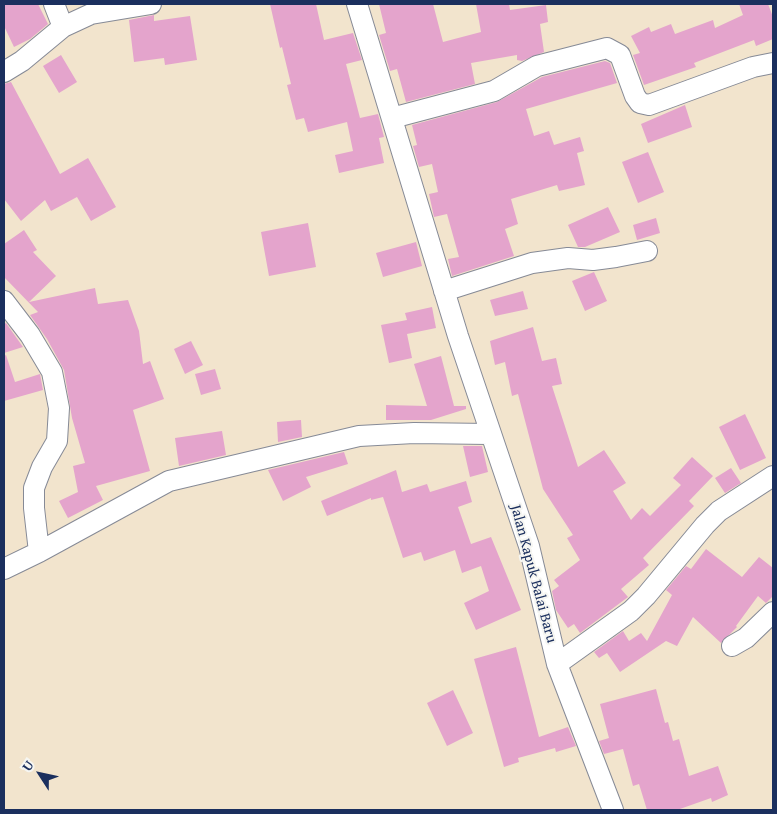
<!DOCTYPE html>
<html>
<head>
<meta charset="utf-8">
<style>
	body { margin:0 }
	#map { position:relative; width:777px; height:814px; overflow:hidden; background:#f2e4cd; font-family:"Gentium Book Plus",serif }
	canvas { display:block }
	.frame { position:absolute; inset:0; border:5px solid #1b2f5e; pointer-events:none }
	.north { position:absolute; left:15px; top:749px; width:50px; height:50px; -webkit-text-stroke:4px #f6f6f2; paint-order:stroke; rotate:305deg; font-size:14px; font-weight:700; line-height:20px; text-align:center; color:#1b2f5e }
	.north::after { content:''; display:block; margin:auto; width:18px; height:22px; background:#1b2f5e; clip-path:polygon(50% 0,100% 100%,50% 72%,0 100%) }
</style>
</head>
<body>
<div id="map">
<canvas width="777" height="814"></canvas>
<div class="frame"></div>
<div class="north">U</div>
</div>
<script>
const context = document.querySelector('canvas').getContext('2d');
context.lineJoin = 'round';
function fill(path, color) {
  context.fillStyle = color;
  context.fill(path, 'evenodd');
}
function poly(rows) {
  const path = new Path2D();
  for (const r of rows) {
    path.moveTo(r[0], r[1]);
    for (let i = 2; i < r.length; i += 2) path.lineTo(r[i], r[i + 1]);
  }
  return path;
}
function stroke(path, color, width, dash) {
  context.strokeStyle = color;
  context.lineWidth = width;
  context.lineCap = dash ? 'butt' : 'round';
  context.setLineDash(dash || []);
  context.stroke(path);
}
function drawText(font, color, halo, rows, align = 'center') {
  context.font = font + ' "Gentium Book Plus",serif';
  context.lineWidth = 4;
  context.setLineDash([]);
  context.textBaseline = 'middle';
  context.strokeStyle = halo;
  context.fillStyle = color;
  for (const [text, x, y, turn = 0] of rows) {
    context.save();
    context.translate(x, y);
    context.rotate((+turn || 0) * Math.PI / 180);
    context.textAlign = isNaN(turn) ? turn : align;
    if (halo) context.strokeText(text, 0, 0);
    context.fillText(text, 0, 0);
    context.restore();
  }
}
fill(poly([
	[4,4,38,4,48,24,30,39,14,47,4,26],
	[270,4,316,4,324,40,353,33,362,60,346,64,360,118,378,114,384,137,379,138,384,163,339,173,335,155,353,151,347,122,308,132,304,118,296,120,287,85,291,84,282,47,280,48],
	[379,4,433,4,443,42,481,32,476,4,509,4,510,10,546,5,548,22,540,24,544,52,522,61,517,60,517,55,471,63,475,84,406,102,397,69,390,71,379,35,386,33],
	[739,4,768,4,773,17,773,39,756,46,754,40,694,63,696,67,644,85,633,55,640,53,631,36,649,27,651,32,671,24,675,34,713,20,715,28,743,15],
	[154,15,154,21,190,16,197,60,165,65,164,58,134,62,129,20],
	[61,55,77,82,59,93,43,66],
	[605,61,610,63,617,83,526,109,534,136,549,131,554,145,580,137,584,151,577,153,585,185,559,191,557,185,511,199,518,224,505,229,514,256,452,276,448,259,459,257,447,214,434,217,429,194,438,192,432,164,419,167,413,146,417,145,412,125,497,102,542,77],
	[11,82,60,174,88,158,116,207,91,221,77,197,51,211,45,200,21,221,4,199,4,84],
	[685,105,692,127,648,143,641,124],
	[648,152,664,192,638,203,622,162],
	[608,207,620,232,585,247,578,247,568,225],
	[656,218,660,233,637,240,633,225],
	[308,223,316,267,269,276,261,232],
	[24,230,37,250,33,252,56,276,29,302,95,288,98,304,128,300,139,331,143,364,150,361,164,399,133,410,150,471,96,486,103,500,68,518,59,501,78,492,73,466,85,463,72,418,64,370,47,339,30,315,38,312,4,277,4,244],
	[416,242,422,266,383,277,376,253],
	[594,272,607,301,585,311,572,281],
	[523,291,528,309,495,316,490,300],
	[432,307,436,328,407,334,412,358,389,363,381,325,407,320,405,313],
	[6,323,23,347,4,353,4,324],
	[533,327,542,361,556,358,562,384,552,386,578,467,604,450,626,483,613,491,631,520,642,508,650,516,681,485,673,478,692,457,713,476,689,501,694,506,643,558,649,565,621,589,628,597,580,633,574,624,568,628,556,610,552,591,559,586,554,580,580,560,567,538,573,535,543,489,518,394,512,396,505,362,495,365,490,341],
	[191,341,203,365,185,374,174,349],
	[6,355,15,382,40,374,43,390,4,401,4,356],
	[441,356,454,406,466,406,466,409,431,420,386,420,386,405,427,406,414,364],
	[215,369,221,389,201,395,195,374],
	[745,414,766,458,740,470,719,427],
	[301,420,302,437,278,442,277,422],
	[222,431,226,455,179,466,175,438],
	[463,446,482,446,488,472,470,477],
	[344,452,348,464,306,477,311,487,283,501,268,470],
	[731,468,741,483,725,493,715,478],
	[396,470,402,492,427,484,430,492,466,481,472,502,458,507,471,544,491,537,521,610,476,630,464,603,489,591,481,566,462,573,455,550,424,561,421,552,403,558,383,497,371,500,371,498,327,516,321,501],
	[706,549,742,577,759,557,773,568,773,596,766,603,758,596,736,626,737,627,721,643,693,617,677,646,666,641,620,672,607,653,599,658,594,652,623,631,629,641,641,633,647,641,672,595,666,590,686,566,691,569],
	[516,647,539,737,568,727,576,746,556,752,555,748,518,758,519,762,504,767,474,659],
	[656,689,665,723,668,722,673,741,679,739,689,776,718,766,728,795,712,802,711,798,677,810,647,810,639,784,633,786,623,749,604,754,599,741,609,738,600,704],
	[453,690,473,733,447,746,427,703]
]), '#e4a4cc');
const minor = poly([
	[54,4,63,27],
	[357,4,458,336,529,546,557,664,613,810],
	[4,72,22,61,63,27,91,14,151,4],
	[392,118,494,91,537,66,607,48,620,55,635,96,640,103,649,105,753,67,773,63],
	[444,291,532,263,568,258,593,260,616,257,647,251],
	[4,301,30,335,52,372,59,408,57,441,42,467,34,488,34,508,39,552],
	[4,569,39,552,169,481,359,436,414,433,489,434],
	[732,646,746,638,773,612],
	[557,664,631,611,646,596,705,525,719,511,773,476]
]);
stroke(minor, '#868a96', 22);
stroke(minor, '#fff', 20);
drawText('15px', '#1b2f5e', '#f6f6f2', [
	["Jalan Kapuk Balai Baru",533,574,75]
]);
</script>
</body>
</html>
